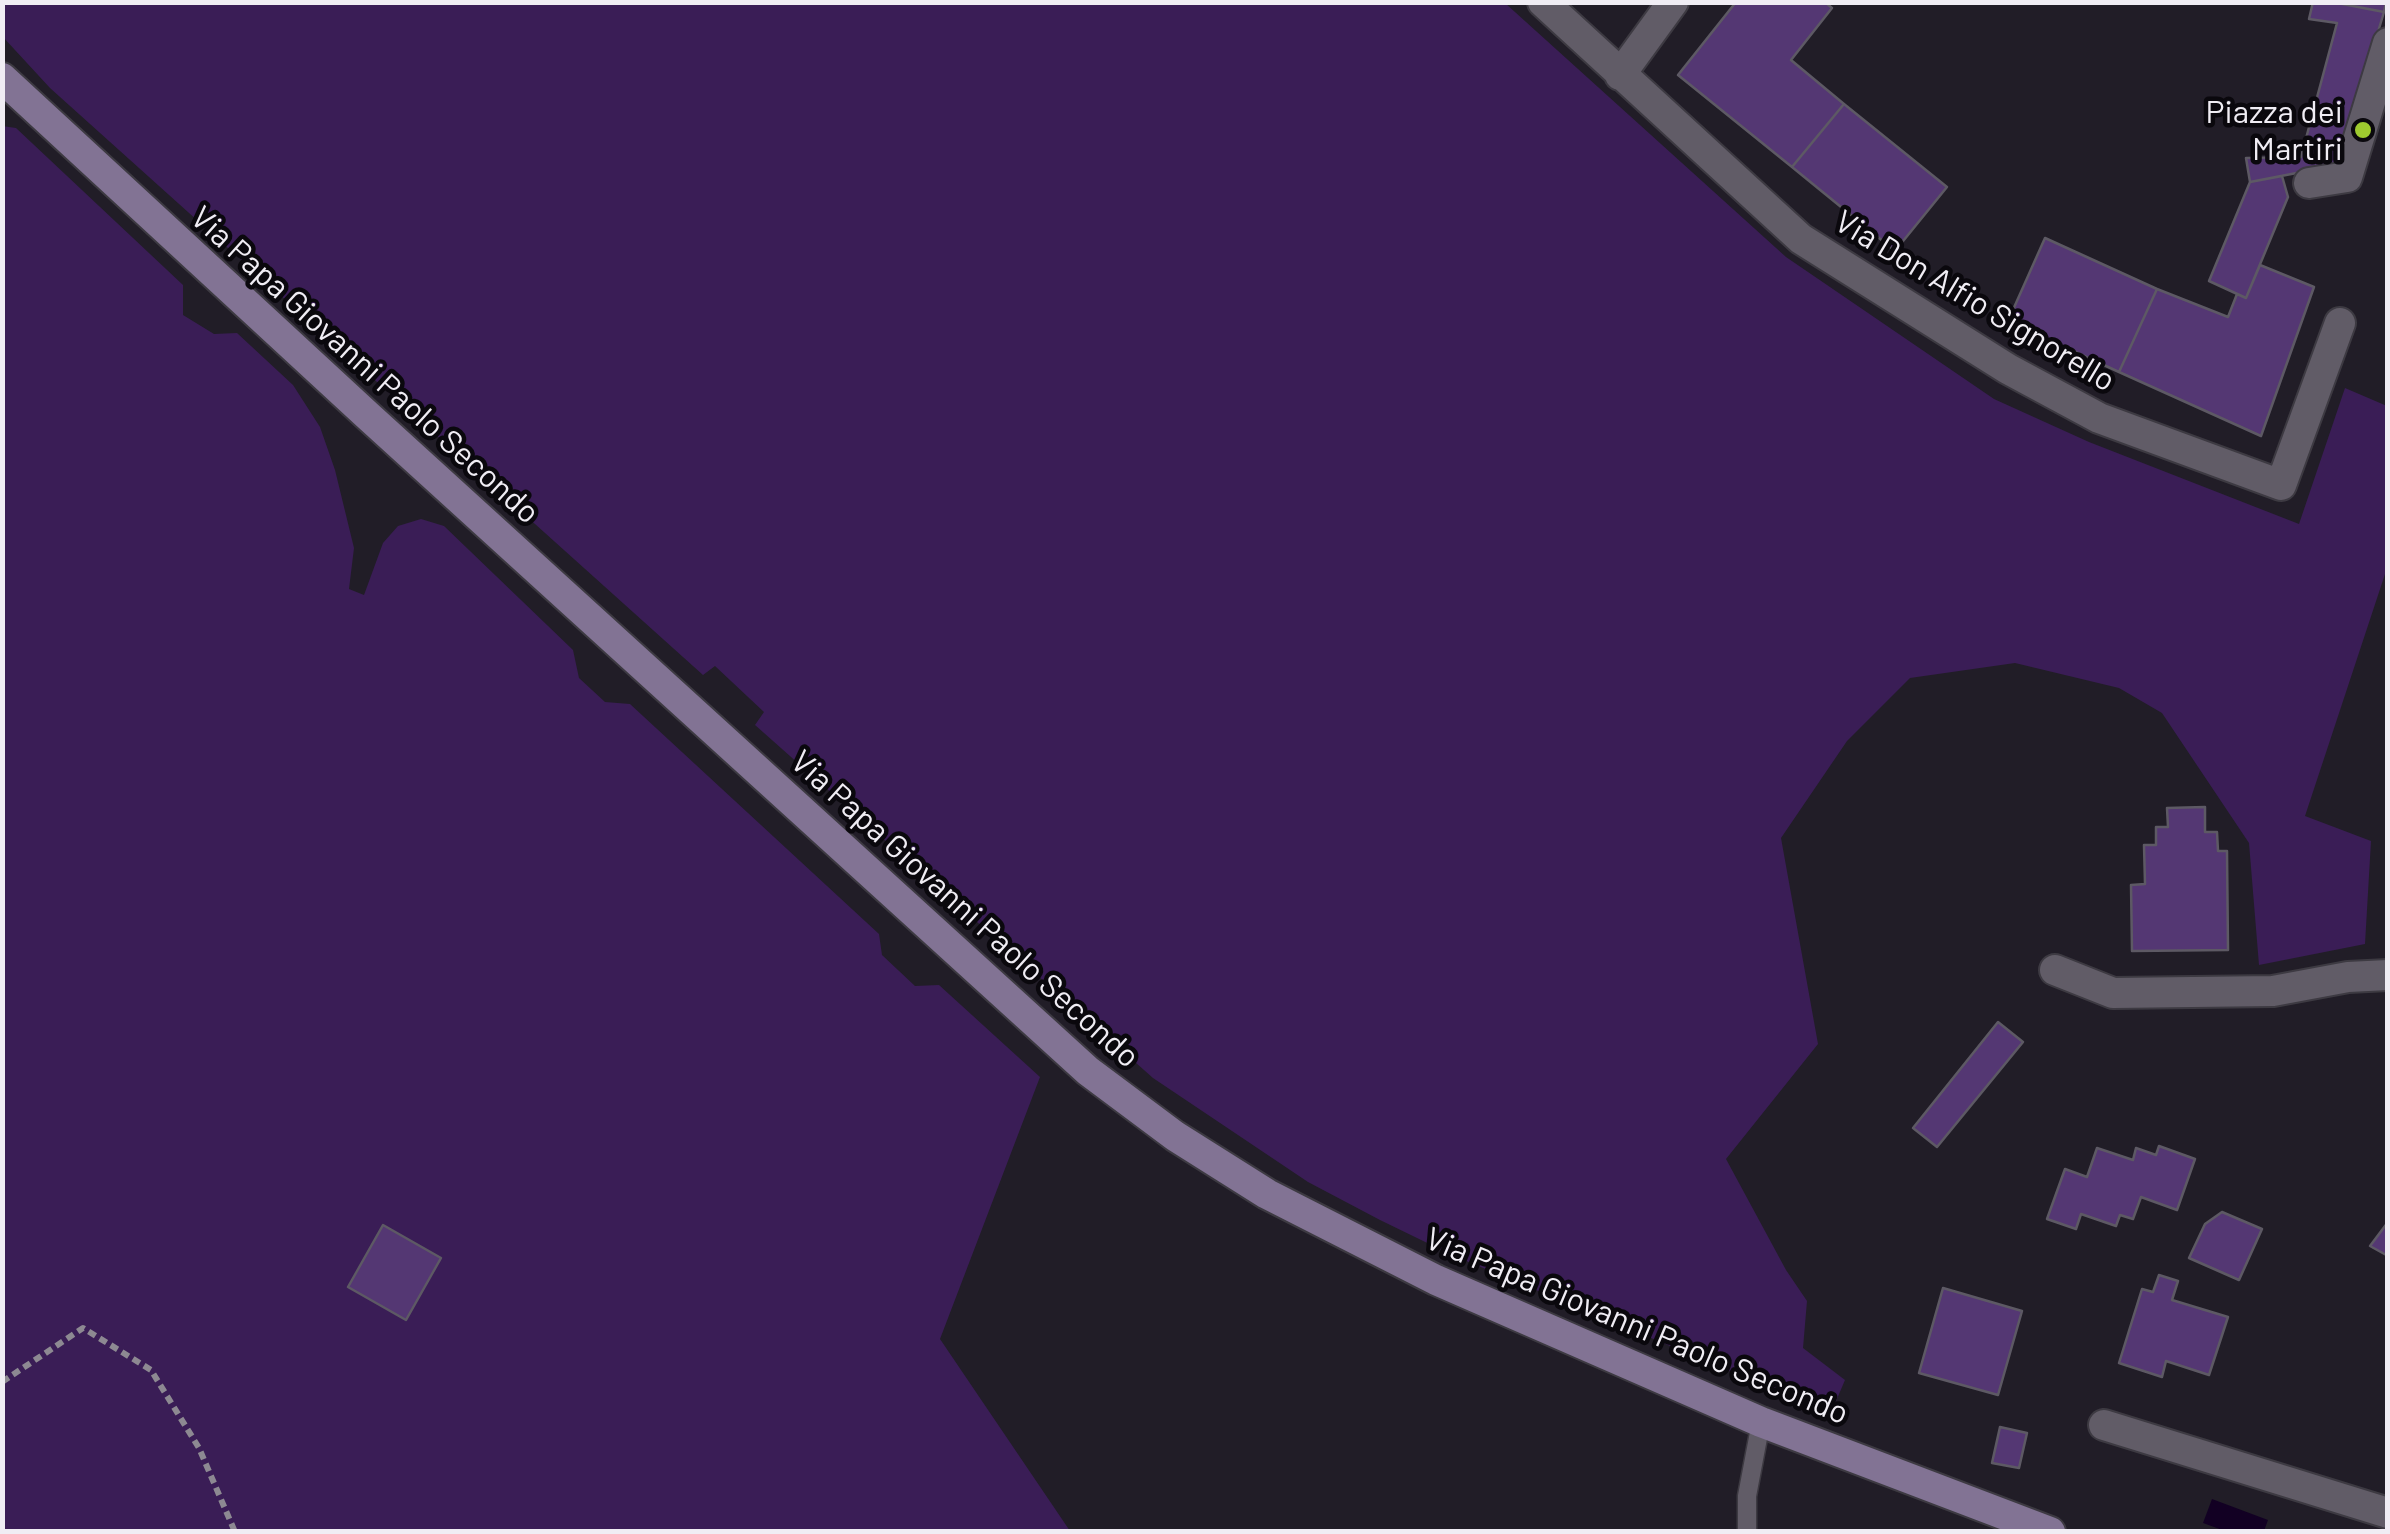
<!DOCTYPE html>
<html>
<head>
<meta charset="utf-8">
<style>
	body { margin:0 }
	#map { position:relative; width:2390px; height:1534px; overflow:hidden; background:#211d27; font-family:Barlow,sans-serif }
	canvas { display:block }
	.frame { position:absolute; inset:0; border:5px solid #f0edf4; pointer-events:none }
</style>
</head>
<body>
<div id="map">
<canvas width="2390" height="1534"></canvas>
<div class="frame"></div>
</div>
<script>
const context = document.querySelector('canvas').getContext('2d');
context.lineJoin = 'round';
function fill(path, color) {
  context.fillStyle = color;
  context.fill(path, 'evenodd');
}
function poly(rows) {
  const path = new Path2D();
  for (const r of rows) {
    path.moveTo(r[0], r[1]);
    for (let i = 2; i < r.length; i += 2) path.lineTo(r[i], r[i + 1]);
  }
  return path;
}
function stroke(path, color, width, dash) {
  context.strokeStyle = color;
  context.lineWidth = width;
  context.lineCap = dash ? 'butt' : 'round';
  context.setLineDash(dash || []);
  context.stroke(path);
}
function drawText(font, color, halo, rows, align = 'center') {
  context.font = font + ' Barlow,sans-serif';
  context.lineWidth = 9;
  context.setLineDash([]);
  context.textBaseline = 'middle';
  context.strokeStyle = halo;
  context.fillStyle = color;
  for (const [text, x, y, turn = 0] of rows) {
    context.save();
    context.translate(x, y);
    context.rotate((+turn || 0) * Math.PI / 180);
    context.textAlign = isNaN(turn) ? turn : align;
    if (halo) context.strokeText(text, 0, 0);
    context.fillText(text, 0, 0);
    context.restore();
  }
}
fill(poly([
	[3,2,1505,3,1786,257,1994,399,2089,442,2299,524,2345,388,2387,406,2387,568,2305,816,2371,841,2365,944,2259,965,2249,843,2162,713,2119,688,2015,663,1910,678,1847,741,1781,838,1818,1044,1726,1159,1786,1270,1807,1301,1803,1348,1845,1380,1831,1413,1452,1255,1380,1220,1308,1182,1153,1078,755,725,764,712,715,666,703,675,50,88,3,37],
	[2,126,16,128,183,285,183,315,214,334,237,333,293,385,320,427,335,470,354,548,349,589,364,595,383,543,398,526,421,519,444,526,573,650,579,678,605,702,630,704,879,934,882,955,915,986,939,985,1040,1077,940,1339,1070,1531,3,1531]
]), '#3a1d56');
fill(poly([
	[2212,1499,2268,1520,2264,1531,2225,1531,2203,1523]
]), '#120023');
const building = poly([
	[1736,2,1825,2,1832,8,1791,60,1844,104,1792,167,1678,75,1736,2],
	[2313,2,2332,2,2384,12,2338,165,2250,182,2246,158,2301,157,2337,23,2309,19,2313,2],
	[2332,2,2386,2,2384,12,2332,2],
	[1844,104,1947,187,1895,251,1792,167,1844,104],
	[2282,176,2288,197,2246,298,2209,281,2250,182,2282,176],
	[2045,238,2157,289,2119,372,2008,321,2045,238],
	[2260,265,2314,287,2261,436,2119,372,2157,289,2228,317,2237,294,2246,298,2260,265],
	[2205,807,2205,832,2217,832,2218,851,2227,851,2228,950,2132,951,2131,885,2145,884,2144,845,2156,845,2156,827,2168,827,2167,808,2205,807],
	[1998,1022,2023,1042,1937,1147,1913,1128,1998,1022],
	[2159,1146,2195,1159,2177,1210,2141,1197,2133,1219,2120,1215,2116,1226,2081,1214,2076,1229,2047,1219,2065,1169,2087,1177,2097,1148,2133,1160,2136,1148,2156,1155,2159,1146],
	[2222,1212,2262,1229,2239,1280,2189,1258,2205,1224,2222,1212],
	[2388,1222,2388,1256,2370,1246,2388,1222],
	[383,1225,441,1258,406,1320,348,1287,383,1225],
	[2159,1275,2178,1281,2172,1300,2228,1317,2209,1375,2166,1361,2162,1377,2119,1363,2142,1289,2153,1292,2159,1275],
	[1943,1288,2022,1311,1998,1395,1919,1373,1943,1288],
	[2000,1427,2027,1433,2019,1468,1992,1463,2000,1427]
]);
fill(building, '#543773');
stroke(building, '#5d5964', 2.5);
const lane = poly([
	[1747,1532,1747,1496,1761,1422]
]);
const street = poly([
	[1543,2,1801,239,2008,369,2099,418,2281,485,2340,323],
	[1620,75,1673,2],
	[2309,183,2347,177,2388,43],
	[2055,970,2113,993,2273,991,2348,977,2388,975],
	[2104,1425,2388,1513]
]);
const secondary = poly([
	[2,78,367,415,1088,1071,1175,1136,1267,1194,1436,1280,1761,1422,2050,1532]
]);
stroke(lane, '#3d3a42', 21);
stroke(street, '#3d3a42', 34);
stroke(secondary, '#3d3a42', 34);
stroke(poly([
	[2,1382,83,1328,151,1370,199,1448,235,1532]
]), '#8d8992', 6, [8, 5]);
stroke(lane, '#615c67', 18);
stroke(street, '#615c67', 30);
stroke(secondary, '#827394', 30);
for (const [x, y, r, color] of [
	[2363,130,10,"#9eca2f"]
]) {
  const dot = new Path2D();
  dot.arc(x, y, r, 0, 2 * Math.PI);
  context.fillStyle = color;
  context.fill(dot);
  stroke(dot, '#0a080d', 4);
}
drawText('32px', '#f0edf4', '#0a080d', [
	["Piazza dei",2343,112],
	["Martiri",2343,149]
], 'right');
drawText('32px', '#f0edf4', '#0a080d', [
	["Via Don Alfio Signorello",1975,301,31],
	["Via Papa Giovanni Paolo Secondo",365,365,42],
	["Via Papa Giovanni Paolo Secondo",965,909,42],
	["Via Papa Giovanni Paolo Secondo",1637,1326,23]
]);
</script>
</body>
</html>
